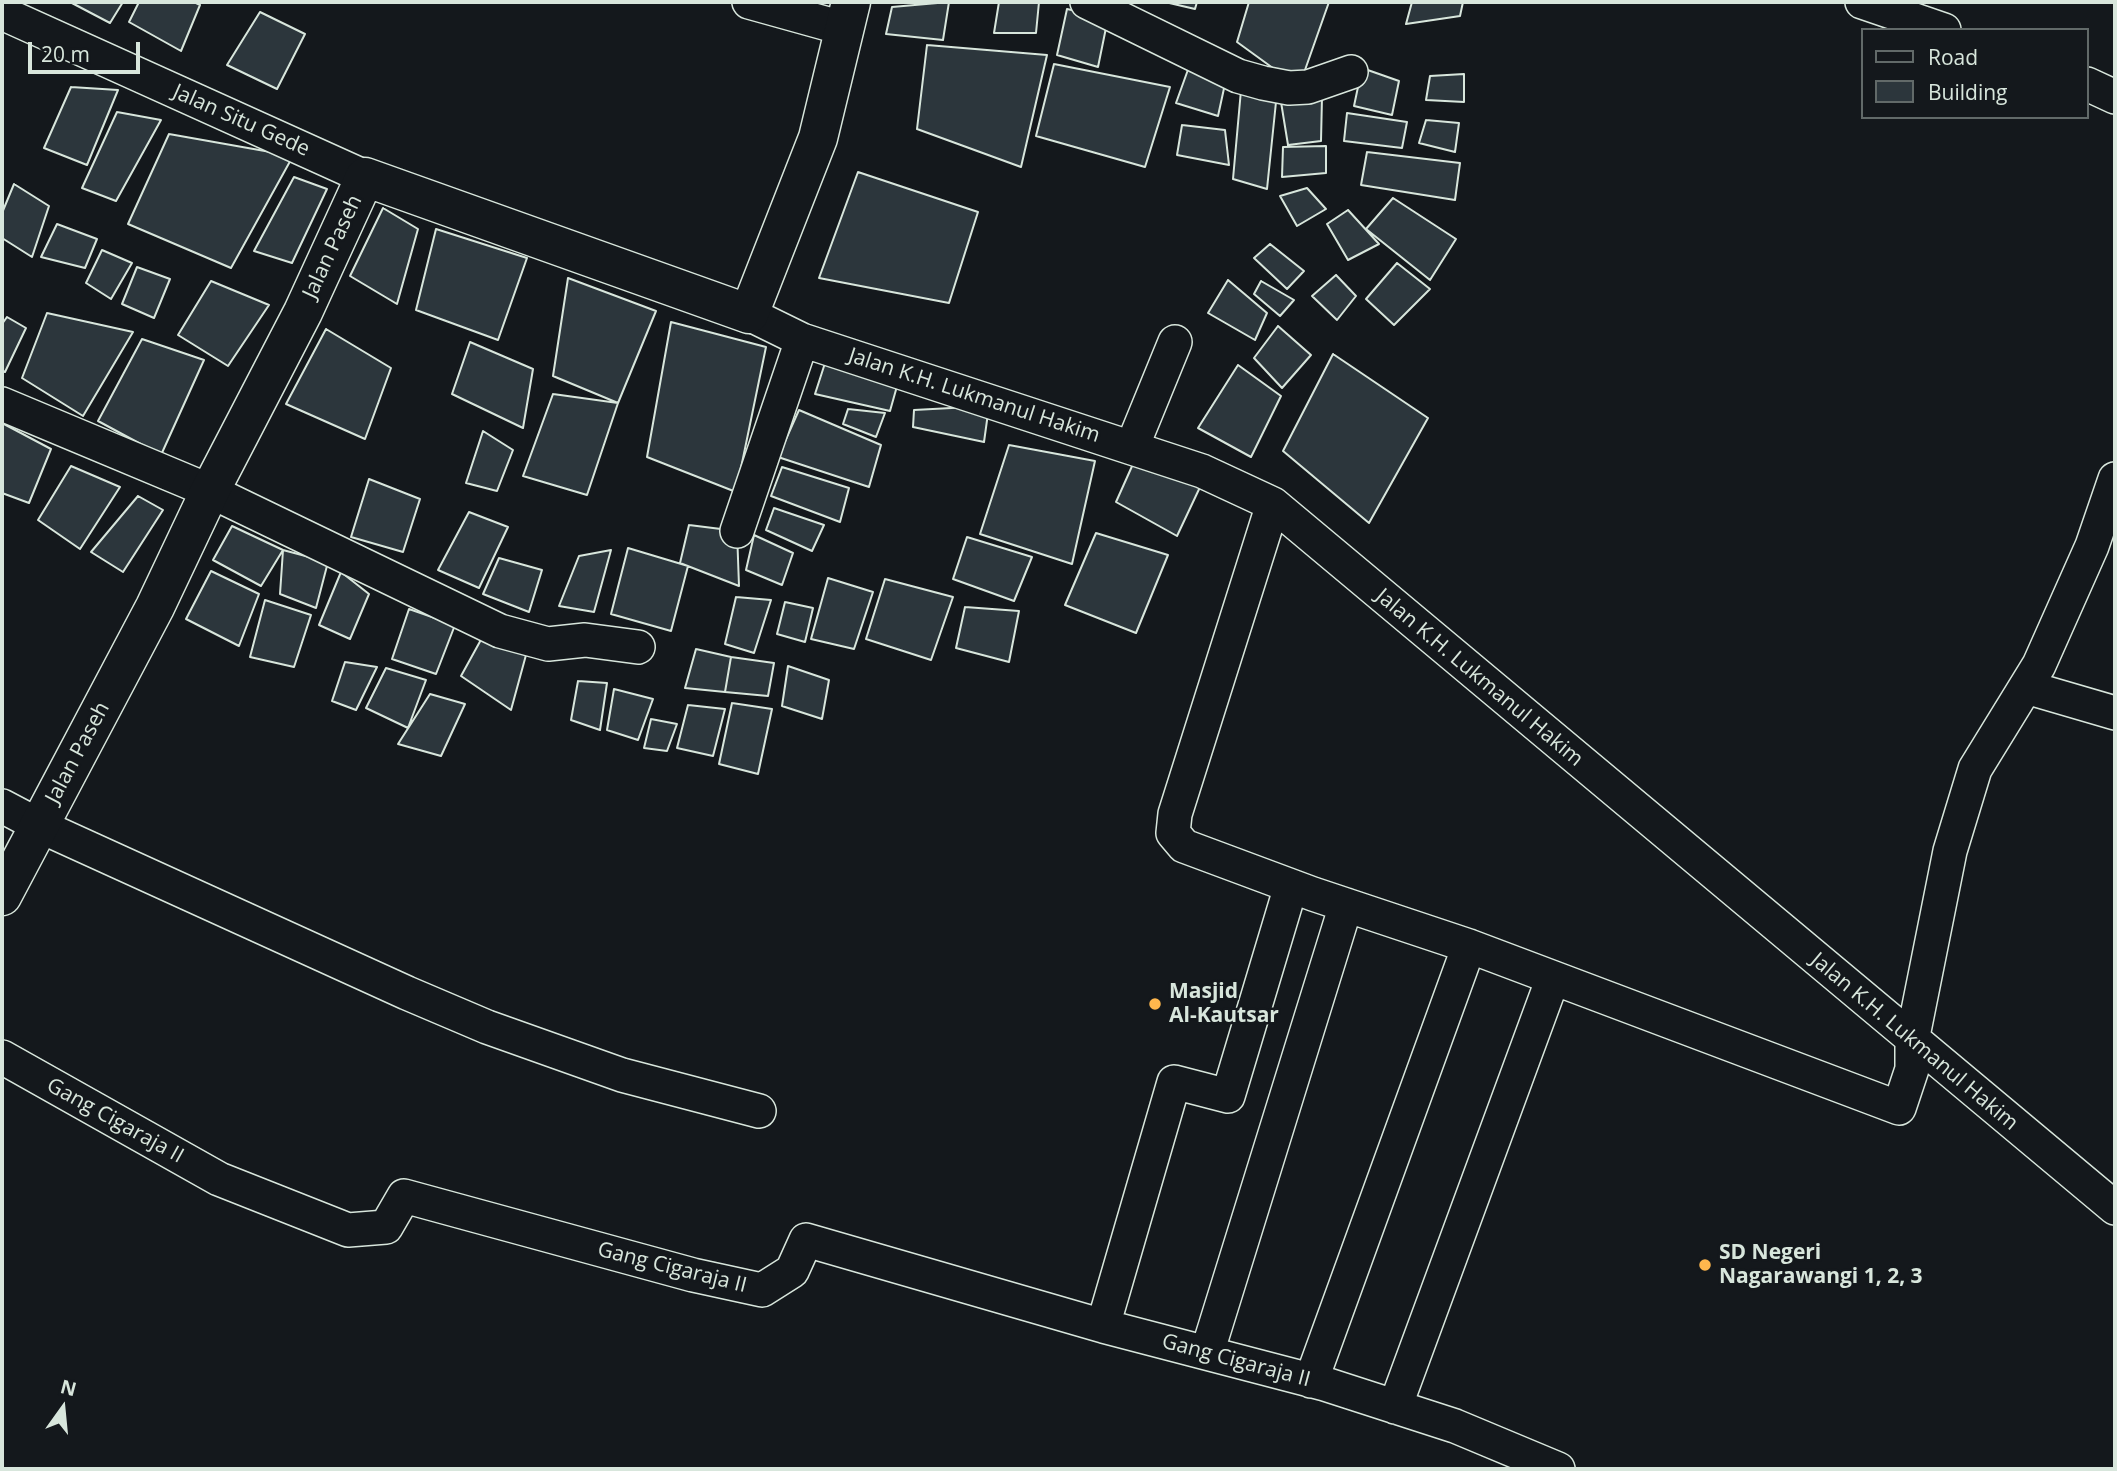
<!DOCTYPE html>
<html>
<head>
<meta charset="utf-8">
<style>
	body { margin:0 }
	#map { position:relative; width:2117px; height:1471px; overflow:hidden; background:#14181c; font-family:"Open Sans",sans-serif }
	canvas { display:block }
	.frame { position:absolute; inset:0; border:4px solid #d8e6dc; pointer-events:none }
	.legend { position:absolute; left:1861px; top:28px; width:228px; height:91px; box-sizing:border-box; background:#14181c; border:2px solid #626a69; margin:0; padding:9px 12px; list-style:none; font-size:21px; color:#d8e6dc }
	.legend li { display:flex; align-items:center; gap:14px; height:35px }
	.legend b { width:35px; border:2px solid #626a69 }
	.north { position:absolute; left:28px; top:1373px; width:70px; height:70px; -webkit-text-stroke:5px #14181c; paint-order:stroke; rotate:15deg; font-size:19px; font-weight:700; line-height:28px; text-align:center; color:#d8e6dc }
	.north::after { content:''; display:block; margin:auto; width:24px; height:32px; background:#d8e6dc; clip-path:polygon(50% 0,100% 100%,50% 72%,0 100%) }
	.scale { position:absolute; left:28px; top:42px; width:112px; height:32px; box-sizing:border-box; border:4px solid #d8e6dc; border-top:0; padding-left:9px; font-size:21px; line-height:24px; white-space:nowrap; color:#d8e6dc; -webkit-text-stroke:5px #14181c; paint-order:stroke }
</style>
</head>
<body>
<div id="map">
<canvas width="2117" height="1471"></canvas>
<div class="frame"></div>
<ul class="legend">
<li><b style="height:9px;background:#14181c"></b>Road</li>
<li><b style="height:19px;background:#2c363c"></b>Building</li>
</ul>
<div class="north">N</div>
<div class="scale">20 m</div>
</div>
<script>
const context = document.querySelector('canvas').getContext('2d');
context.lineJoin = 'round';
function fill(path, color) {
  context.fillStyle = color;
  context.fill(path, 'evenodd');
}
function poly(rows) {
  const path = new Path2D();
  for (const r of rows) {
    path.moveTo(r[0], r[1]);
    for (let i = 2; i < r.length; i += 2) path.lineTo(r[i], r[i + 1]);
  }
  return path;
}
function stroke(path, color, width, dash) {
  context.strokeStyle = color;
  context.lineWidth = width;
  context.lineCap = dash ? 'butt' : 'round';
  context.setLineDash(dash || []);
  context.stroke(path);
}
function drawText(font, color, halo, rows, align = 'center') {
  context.font = font + ' "Open Sans",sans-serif';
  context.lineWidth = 5;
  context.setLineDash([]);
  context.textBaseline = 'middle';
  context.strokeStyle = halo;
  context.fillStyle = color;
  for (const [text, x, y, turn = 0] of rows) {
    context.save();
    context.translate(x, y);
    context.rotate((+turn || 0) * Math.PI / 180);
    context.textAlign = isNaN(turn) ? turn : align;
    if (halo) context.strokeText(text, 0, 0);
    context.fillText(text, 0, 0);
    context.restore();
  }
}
const building = poly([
	[70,2,123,2,110,23,70,2],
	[139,2,194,2,200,5,181,51,129,22,139,2],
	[949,2,943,40,886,34,892,7,949,2],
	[999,2,1039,2,1036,33,994,33,999,2],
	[1165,2,1197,2,1195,9,1165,2],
	[1249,2,1329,2,1299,87,1237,42,1249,2],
	[1412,2,1463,2,1460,16,1406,24,1412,2],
	[1067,9,1108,18,1098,67,1057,55,1067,9],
	[260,12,305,34,277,89,227,65,260,12],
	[927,45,1047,55,1021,167,917,129,927,45],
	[1194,53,1228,70,1218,116,1176,103,1194,53],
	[1054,64,1170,87,1145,167,1036,136,1054,64],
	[1362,68,1399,81,1392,115,1354,106,1362,68],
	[1464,74,1464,102,1426,100,1430,76,1464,74],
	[71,87,118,90,87,165,44,148,71,87],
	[1241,90,1276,102,1267,189,1233,179,1241,90],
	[1322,97,1321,141,1288,145,1281,102,1322,97],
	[117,112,161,120,116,201,82,188,117,112],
	[1347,113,1407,122,1402,148,1344,141,1347,113],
	[1426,120,1459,123,1455,152,1419,143,1426,120],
	[1182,125,1225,130,1229,165,1177,155,1182,125],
	[169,134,293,156,231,268,128,224,169,134],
	[1326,146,1326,173,1282,177,1283,147,1326,146],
	[1367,152,1460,163,1455,200,1361,185,1367,152],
	[858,172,978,212,949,303,819,278,858,172],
	[294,177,327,189,292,263,254,251,294,177],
	[14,184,49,206,32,257,2,238,2,213,14,184],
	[1307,188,1326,209,1297,226,1280,196,1307,188],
	[1393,198,1456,239,1430,280,1366,229,1393,198],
	[383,208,418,229,397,304,350,276,383,208],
	[1348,210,1379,244,1348,260,1327,224,1348,210],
	[57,224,97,239,85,268,41,257,57,224],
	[436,229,527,258,498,340,416,310,436,229],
	[1270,244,1304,271,1287,289,1254,258,1270,244],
	[102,250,132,263,111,299,86,283,102,250],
	[1397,263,1430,289,1394,325,1366,299,1397,263],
	[137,267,170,279,154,318,122,304,137,267],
	[1336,275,1356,296,1337,320,1312,296,1336,275],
	[568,278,656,311,618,403,553,376,568,278],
	[1228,280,1267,313,1255,340,1208,313,1228,280],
	[211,281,269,305,228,366,178,335,211,281],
	[1261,281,1294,300,1280,316,1254,294,1261,281],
	[47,313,133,332,83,416,22,378,47,313],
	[7,317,26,328,5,372,2,371,2,324,7,317],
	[671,322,766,347,736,492,647,457,671,322],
	[1278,326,1311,355,1282,388,1254,358,1278,326],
	[326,329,391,368,365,439,286,404,326,329],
	[142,339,204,360,161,455,98,421,142,339],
	[470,342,533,369,523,428,452,394,470,342],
	[1333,354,1428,418,1369,523,1283,451,1333,354],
	[826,360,901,372,890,411,815,394,826,360],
	[1238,365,1281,396,1251,457,1198,428,1238,365],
	[553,394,618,403,587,495,523,476,553,394],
	[989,406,984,442,913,427,914,410,989,406],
	[848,409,885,413,876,437,843,424,848,409],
	[799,410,881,445,869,487,778,457,799,410],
	[2,423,51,449,29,503,2,493,2,423],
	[483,431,513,450,497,491,466,483,483,431],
	[1009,445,1095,461,1072,564,980,534,1009,445],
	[1133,464,1201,485,1177,536,1116,502,1133,464],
	[71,466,120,487,80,549,38,520,71,466],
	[782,467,849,488,840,522,771,496,782,467],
	[369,479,420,499,403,552,351,537,369,479],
	[138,496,163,510,123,572,91,552,138,496],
	[774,508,824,525,812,551,766,530,774,508],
	[469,512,508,527,479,588,438,570,469,512],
	[689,525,737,531,739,586,680,563,689,525],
	[232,526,283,550,261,586,213,560,232,526],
	[1096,533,1168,555,1136,633,1065,605,1096,533],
	[754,535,793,553,782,585,746,570,754,535],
	[967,537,1032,557,1014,601,953,579,967,537],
	[628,548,688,566,671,631,611,614,628,548],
	[283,550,328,562,316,608,280,594,283,550],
	[611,550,594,612,559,606,579,556,611,550],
	[499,558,542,570,529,612,483,594,499,558],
	[211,571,259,594,239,646,186,619,211,571],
	[341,572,369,594,350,639,319,625,341,572],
	[828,578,873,592,854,649,811,639,828,578],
	[885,579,953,597,931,660,866,639,885,579],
	[736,597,771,600,754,653,725,644,736,597],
	[265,600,311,615,294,667,250,657,265,600],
	[785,602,813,608,805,642,777,634,785,602],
	[965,607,1019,611,1009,662,956,648,965,607],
	[409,609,455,625,436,674,392,659,409,609],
	[488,627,529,644,511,710,461,676,488,627],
	[696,649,731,657,725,692,685,688,696,649],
	[731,657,774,663,768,696,725,692,731,657],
	[345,662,377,667,356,710,332,701,345,662],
	[788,666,829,680,822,719,782,706,788,666],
	[386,668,426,680,408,728,366,708,386,668],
	[578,681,607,683,600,730,571,720,578,681],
	[614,689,653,699,638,740,607,730,614,689],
	[430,694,465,704,441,756,398,744,430,694],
	[732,703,772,709,758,774,719,764,732,703],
	[688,705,725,709,713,756,677,748,688,705],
	[651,719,677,724,667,751,644,748,651,719]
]);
fill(building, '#2c363c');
stroke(building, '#d8e6dc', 2);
const minor = poly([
	[749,2,846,29],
	[1087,2,1238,76,1263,83,1289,88,1308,87,1351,72],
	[1862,2,1944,30],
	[2,13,365,177],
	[2087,84,2115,97],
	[749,314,802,340,1202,471,1273,504,2115,1208],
	[2,404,210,491,500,631,548,644,585,640,638,647],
	[1132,447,1175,342],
	[1273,504,1175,814,1173,833,1184,846,1313,894,1469,946,1899,1108,1912,1069,1912,1041,1950,851,1975,769,2039,665,2092,546,2115,479],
	[737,531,802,340],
	[2026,687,2115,713],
	[2,806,40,826,407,993,487,1027,622,1075,759,1111],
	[2,1057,219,1179,348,1230,386,1227,404,1196,693,1275,762,1290,792,1271,806,1240,1103,1326,1325,1384,1455,1426,1558,1469],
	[1103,1326,1174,1082,1228,1096,1291,886],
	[1207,1353,1346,905],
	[1311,1381,1469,946],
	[1395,1407,1553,978]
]);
const tertiary = poly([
	[2,896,155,607,210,491,303,312,365,177,749,314,818,138,851,2]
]);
stroke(minor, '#d8e6dc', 36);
stroke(tertiary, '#d8e6dc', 41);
stroke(minor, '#14181c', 33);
stroke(tertiary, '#14181c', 38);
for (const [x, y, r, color] of [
	[1155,1004,7,"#ffb74d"],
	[1705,1265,7,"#ffb74d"]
]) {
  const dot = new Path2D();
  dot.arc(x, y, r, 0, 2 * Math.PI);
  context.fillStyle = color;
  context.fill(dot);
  stroke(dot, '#14181c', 2.5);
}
drawText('21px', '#d8e6dc', '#14181c', [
	["Jalan Situ Gede",241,121,24],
	["Jalan Paseh",333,247,-65],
	["Jalan K.H. Lukmanul Hakim",974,396,18],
	["Jalan K.H. Lukmanul Hakim",1479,678,40],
	["Jalan Paseh",78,753,-62],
	["Jalan K.H. Lukmanul Hakim",1914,1042,40],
	["Gang Cigaraja II",115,1121,29],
	["Gang Cigaraja II",672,1268,14],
	["Gang Cigaraja II",1236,1361,15]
]);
drawText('bold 21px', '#d8e6dc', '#14181c', [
	["Masjid",1169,992],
	["Al-Kautsar",1169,1016],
	["SD Negeri",1719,1253],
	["Nagarawangi 1, 2, 3",1719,1277]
], 'left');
</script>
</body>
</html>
